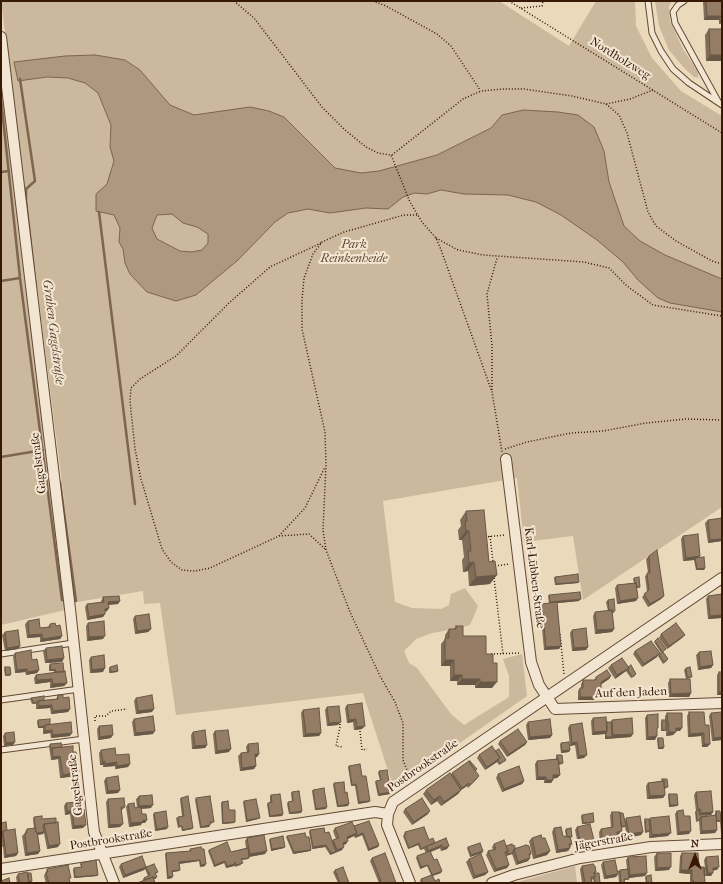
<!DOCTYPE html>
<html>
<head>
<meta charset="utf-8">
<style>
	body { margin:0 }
	#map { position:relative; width:723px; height:884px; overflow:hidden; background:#ebd9bc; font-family:"IM FELL French Canon",serif }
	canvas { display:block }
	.frame { position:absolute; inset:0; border:2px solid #371906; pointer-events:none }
	.north { position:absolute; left:675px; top:836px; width:40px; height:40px; -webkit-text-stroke:3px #f2e6d3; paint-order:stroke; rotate:0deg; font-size:11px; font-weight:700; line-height:16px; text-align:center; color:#371906 }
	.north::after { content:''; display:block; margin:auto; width:14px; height:18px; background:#371906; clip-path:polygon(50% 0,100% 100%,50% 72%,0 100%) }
</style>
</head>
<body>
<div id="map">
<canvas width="723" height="884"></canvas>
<div class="frame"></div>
<div class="north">N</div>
</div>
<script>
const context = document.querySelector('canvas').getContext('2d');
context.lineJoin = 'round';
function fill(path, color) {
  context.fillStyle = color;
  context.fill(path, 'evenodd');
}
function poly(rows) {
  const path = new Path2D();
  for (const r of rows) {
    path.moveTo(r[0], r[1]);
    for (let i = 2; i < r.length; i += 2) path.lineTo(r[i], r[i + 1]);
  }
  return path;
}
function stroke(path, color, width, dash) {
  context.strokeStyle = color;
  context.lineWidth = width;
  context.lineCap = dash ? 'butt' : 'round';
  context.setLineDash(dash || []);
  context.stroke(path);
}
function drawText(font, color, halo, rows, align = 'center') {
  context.font = font + ' "IM FELL French Canon",serif';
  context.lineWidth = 4;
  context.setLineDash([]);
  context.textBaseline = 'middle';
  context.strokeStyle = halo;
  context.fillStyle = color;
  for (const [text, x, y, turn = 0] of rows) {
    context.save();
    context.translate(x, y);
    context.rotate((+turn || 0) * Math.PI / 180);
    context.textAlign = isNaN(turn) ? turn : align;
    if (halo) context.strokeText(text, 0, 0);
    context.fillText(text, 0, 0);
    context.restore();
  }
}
fill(poly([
	[1,1,499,1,569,46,596,1,635,1,636,26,652,58,681,91,722,116,722,507,583,600,573,536,524,542,517,478,383,501,395,602,412,608,441,609,449,605,451,594,465,588,478,606,470,625,456,629,432,633,416,639,404,651,409,663,417,668,451,714,464,725,509,697,509,676,503,659,522,654,527,696,394,789,363,693,176,715,160,603,144,604,143,591,77,602],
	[655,1,672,1,669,6,670,21,683,49,698,72,698,78,694,77,685,69,669,50,659,26],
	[1,69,65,610,1,625],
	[575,866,577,883,514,883]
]), '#ccb89d');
const water = poly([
	[95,55,125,60,140,70,170,105,194,115,250,107,269,111,284,117,335,168,361,173,379,171,437,155,491,128,502,115,523,110,558,112,578,115,594,127,604,151,609,182,624,226,640,241,665,255,722,279,722,312,670,303,658,298,638,280,623,262,597,240,561,215,536,202,508,195,464,194,441,190,427,194,415,193,403,197,388,209,366,208,330,213,308,209,288,213,275,222,238,260,196,295,176,301,147,292,130,274,125,263,123,249,119,242,120,228,114,215,96,211,96,194,107,184,114,161,110,147,111,125,98,93,85,83,68,78,47,77,18,81,14,62,65,56,95,55],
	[172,214,183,223,197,227,208,234,208,243,202,250,192,252,180,251,157,239,152,228,157,215,172,214]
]);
fill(water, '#ae987e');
stroke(water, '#7e654e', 1);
stroke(poly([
	[20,79,35,181,26,189,26,201,36,289],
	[1,99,20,278,62,600],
	[1,172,9,171],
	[99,212,135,504],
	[1,281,20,278],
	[1,457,43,450],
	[60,482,76,601]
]), '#7e654e', 2.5);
const lane = poly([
	[648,1,652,33,661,51,673,69,689,83,722,105],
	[684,1,678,5,673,12,675,23,719,103],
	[1,654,73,643],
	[1,700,79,689],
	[1,750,84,739]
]);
const street = poly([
	[1,37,70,609,94,832,114,883],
	[506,459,531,662,539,685,555,709,722,703],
	[1,869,375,812,388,814],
	[410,883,387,825,388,814,393,802,722,578],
	[492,883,514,875,580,858,651,847,722,844]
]);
stroke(lane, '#644934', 7);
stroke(street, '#644934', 12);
stroke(poly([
	[234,1,254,18,322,107,345,130,366,147,378,153,391,155,410,202,422,222,436,238,440,247,492,392,502,452],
	[373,1,386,6,437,34,451,46,480,90],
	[509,1,722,133],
	[521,8,542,6,543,1],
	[606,104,619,115,627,133,648,212,656,226,676,241,712,261,722,264],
	[392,155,463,99,481,91,503,89,524,89,572,96,606,104,630,99,653,90],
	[436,238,458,250,483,255,584,262,609,268,627,286,653,305,722,316],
	[321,243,270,267,229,303,176,356,140,379,131,388,130,401,135,449,141,479,162,549,171,562,182,570,195,571,210,568,279,536,309,534,325,549],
	[492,390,492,346,487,294,497,258],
	[505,449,527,442,571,433,603,431,646,423,686,419,722,420],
	[279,536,305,508,325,467],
	[490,536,493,562],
	[485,537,505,535],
	[495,566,509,564],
	[494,578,503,654],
	[560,634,564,674],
	[491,654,521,653],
	[95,721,95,716,106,716,111,711,127,709],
	[340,721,340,727,336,746,343,747],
	[360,731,362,750,367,749],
	[410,778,403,760,403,723,395,702,380,676,350,612,326,550,323,530,326,465,325,432,302,329,302,300,304,278,313,254,322,242,344,232,404,215,418,215]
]), '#371906', 1.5, [1, 2]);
stroke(lane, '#f2e6d3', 5);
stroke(street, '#f2e6d3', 10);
fill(poly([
	[703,1,722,1,722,23,719,24,719,20,704,20],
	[709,29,722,29,722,61,706,61,705,35],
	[466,511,490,584,469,586,468,571,463,572,462,560,464,557,462,540,459,540,458,530,461,526,460,520],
	[708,520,722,541,708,543,705,523],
	[683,536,699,558,705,568,704,570,696,570,694,560,683,561,681,539],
	[649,556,664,596,661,599,648,607,642,597,647,592,645,576,648,573,646,559],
	[555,577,579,582,578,583,555,585,554,578],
	[634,578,640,587,639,588,637,588,636,601,617,604,615,588,617,585,634,583,633,579],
	[722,594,722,626,721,618,708,619,706,599,708,596],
	[549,595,579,601,557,603,561,646,559,649,544,650,540,607,542,604,549,603,548,596],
	[103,597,120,601,118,604,108,605,109,608,107,611,105,612,105,614,103,617,87,620,85,607,87,604,101,602,101,601],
	[608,600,614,613,612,613,614,629,612,632,595,634,593,616,595,612,608,611,606,602],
	[135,616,151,629,148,632,135,634,133,619],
	[28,621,40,628,48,627,50,624,56,626,62,636,60,639,40,642,40,637,27,638,25,624],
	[88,623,103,639,87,641,86,626],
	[456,626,463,636,486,654,492,688,475,688,475,685,457,685,457,681,450,681,450,666,441,666,441,644,445,639,445,635,449,629,454,629],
	[572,630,588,647,586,650,572,651,570,633],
	[5,632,20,646,18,649,5,651,2,635],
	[661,634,682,638,667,649,659,638],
	[655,641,666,649,661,653,667,661,663,664,658,656,661,653,654,642],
	[46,648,64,658,62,662,45,663,43,651],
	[635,651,657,657,642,667,633,654],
	[699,652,713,665,711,668,698,670,696,655],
	[15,653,32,660,39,670,37,673,26,675,25,672,15,673,13,656],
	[91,657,103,672,90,673,89,660],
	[50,664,64,672,67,683,64,686,50,688,50,682,35,684,34,678,36,675,54,673,54,671,49,671,49,666],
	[611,665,628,667,635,676,631,678,626,671,615,679,608,668],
	[5,667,11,674,10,676,5,676,4,669],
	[110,667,118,671,117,672,109,673,109,668],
	[686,668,691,678,687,679,691,693,689,697,669,697,668,683,670,679,686,679,684,670],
	[719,672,722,672,722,695,717,695,717,675],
	[611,676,609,679,601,684,599,691,596,692,596,697,594,700,578,700,578,691,580,688,581,688,581,684,583,680,594,680,596,677],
	[58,695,63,698,70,709,68,712,51,714,50,708,36,709,36,704,32,704,30,699,31,698,44,700,56,699],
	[136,698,152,712,136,714,134,701],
	[347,705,362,729,354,730,353,722,347,723,345,708],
	[327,707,338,725,327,726,325,710],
	[303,710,321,733,319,736,303,737,301,713],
	[689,712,705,725,710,744,707,747,702,747,701,736,688,737,687,716],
	[667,713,680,731,676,731,673,735,666,736,666,730,665,731,661,731,661,722,662,720,665,720,665,716],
	[711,713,722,740,712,741,709,716],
	[647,715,657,730,655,740,646,740,645,718],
	[593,718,607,722,611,722,612,720,631,737,605,739,605,734,592,735,591,721],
	[134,719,153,734,134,736,132,722],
	[38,720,50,724,70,736,51,738,50,733,43,734,43,728,38,728,37,722],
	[528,722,552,735,550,738,528,740,526,725],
	[570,725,584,758,577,759,575,745,570,746,568,728],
	[99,726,111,738,98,740,97,729],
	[215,731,229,752,215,754,213,734],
	[193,732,207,745,205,748,192,749,191,735],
	[5,733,15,742,13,745,4,746,3,736],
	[658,738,664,747,663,749,658,749,657,740],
	[500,741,527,742,525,745,507,757,498,744],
	[561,743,570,750,569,752,561,753,560,745],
	[50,744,62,747,73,752,79,772,76,776,60,778,58,759,51,760,49,746],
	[248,744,259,754,257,757,255,757,256,766,254,769,240,771,238,756,241,753,247,753,246,747],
	[722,746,722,753,721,753,721,748],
	[101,750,116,755,130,764,128,767,115,769,115,766,103,767,103,765,100,765,99,753],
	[495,751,506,760,505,761,499,765,497,762,485,770,477,758,479,755],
	[557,755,563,763,562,764,559,765,560,775,557,778,553,778,553,780,551,783,544,783,544,780,536,780,535,764,537,761,556,759,556,757],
	[349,766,370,801,369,802,358,804,355,786,351,786,348,767],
	[379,771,390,794,378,796,375,782,376,781,380,780,378,773],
	[475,771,479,776,477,779,468,788,467,786,461,790,458,794,441,806,437,801,431,805,423,794,426,790,451,775,452,773],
	[498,774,524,781,522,784,502,792,496,778],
	[106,778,120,790,118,793,106,794,104,781],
	[662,779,667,788,664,789,665,795,663,798,647,799,646,786,648,783,661,781],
	[334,783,345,793,348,806,337,807,333,785],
	[313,790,326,809,315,810,312,791],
	[292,792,302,811,301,813,289,814,287,804,288,802,292,802,291,793],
	[696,792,713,812,711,815,707,815,707,816,715,815,715,813,716,811,721,817,722,816,722,833,721,833,720,822,717,822,717,830,715,833,700,834,699,821,696,822,695,812,696,811,694,795],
	[669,794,678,805,677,806,669,807,668,796],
	[271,795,283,814,282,816,269,817,267,804,268,803,270,802,270,796],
	[139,796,151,808,141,809,142,814,145,823,142,823,141,825,129,827,126,807,128,804,135,808,137,807,136,799],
	[181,798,193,828,192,829,182,831,181,827,178,828,176,818,178,817,182,816,180,799],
	[196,798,213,823,210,824,210,825,209,827,200,828,195,800],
	[108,799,125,807,122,810,120,827,108,828,106,802],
	[244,801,258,819,246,822,243,802],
	[222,802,229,810,234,823,222,824,221,803],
	[66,803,79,810,83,828,72,829,70,814,65,815,64,806],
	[405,809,428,814,412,825,403,812],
	[677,811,684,816,689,834,677,835,675,814],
	[612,812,620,813,625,821,626,818,643,832,641,835,627,838,625,827,621,828,619,834,617,835,616,843,600,845,599,832,601,829,611,827,610,815],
	[154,813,167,829,155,831,153,815],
	[582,815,594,822,592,823,582,824,581,816],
	[34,817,42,819,58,847,47,849,44,833,43,834,38,835,40,851,38,854,25,856,22,836,25,833,25,832,27,829,34,828,33,819],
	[650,818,668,836,649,838,649,832,645,833,644,821,645,819,649,820],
	[1,823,7,830,18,853,16,856,4,858,3,847],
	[354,826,379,845,378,847,368,851,362,835,355,838,354,836,348,839,346,844,343,845,342,850,330,855,325,847,312,849,309,832,310,830,325,833,333,841,333,840,336,839,333,831,335,828],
	[577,827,595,844,593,847,579,849,575,830],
	[554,828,563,836,566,836,565,831,566,829,571,838,572,844,568,851,556,853,552,832],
	[405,832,429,840,435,843,446,838,447,849,441,851,440,848,430,852,434,860,441,873,433,876,435,881,440,883,421,883,420,881,421,879,431,875,427,866,420,869,416,858,417,856,426,853,424,849,420,850,418,845,408,849,403,836,404,835,404,834],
	[287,836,306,837,311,850,310,851,293,854,286,837],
	[247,838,265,854,249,857,248,859,241,860,241,865,235,867,234,865,234,866,226,868,224,863,214,867,208,851,209,850,231,852,246,848,245,841],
	[532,838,542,838,550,851,547,855,533,859,529,841],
	[270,839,284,848,271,851,269,840],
	[494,844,506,846,512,846,516,849,531,854,530,856,530,858,528,861,516,865,512,854,506,856,506,854,505,854,509,865,507,868,494,872,486,855,488,851,493,850,492,847],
	[468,847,483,851,482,853,470,857,467,848],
	[190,849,205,866,200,867,199,861,179,864,179,871,173,872,172,878,167,879,165,854,166,853,189,851],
	[657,853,669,870,655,871,654,857],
	[682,853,699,867,704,868,705,868,704,860,706,857,717,870,713,870,711,876,704,876,705,883,690,883,690,874,679,873,680,856],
	[628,857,645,876,629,878,628,880,624,880,625,883,619,883,618,871,620,870,627,869,626,860],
	[372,858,396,883,379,883,370,861],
	[469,859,488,872,485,875,473,879,466,862],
	[603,862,618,874,616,877,604,879,601,865],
	[81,863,98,875,97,876,74,878,73,870,74,868,81,867,80,864],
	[121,864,146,867,157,874,156,874,156,879,143,881,143,879,144,878,148,876,145,869,144,870,123,878,119,867],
	[582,866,596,872,595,873,600,883,594,883,593,879,592,880,591,883,582,883,580,869],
	[47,869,69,881,70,883,46,883,44,876],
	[335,870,349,883,338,883,333,872],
	[28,873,32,881,31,883,17,883,16,877,18,874],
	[646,876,652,883,646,883,645,878]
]), '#806c57');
fill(poly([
	[722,15,719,20,704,20,707,16],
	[722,19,722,23,719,24],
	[710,55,722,55,722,61,706,61],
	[466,531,469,531,462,540,459,540],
	[722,539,722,541,708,543,710,540],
	[700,556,698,559,695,558,694,560,683,561,686,558],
	[474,562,468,571,463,572,469,563],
	[705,568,704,570,696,570,697,569],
	[497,575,490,584,469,586,476,577],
	[579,582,578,583,555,585,556,584],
	[664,596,661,599,648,607,650,604],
	[638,598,636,601,617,604,620,601],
	[581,599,579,601,549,604,550,602],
	[120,601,118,604,106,605,108,602],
	[109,608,107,611,102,612,105,609],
	[105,614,103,617,87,620,89,617],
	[722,615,721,618,708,619,710,616],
	[151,629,148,632,135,634,137,631],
	[614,629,612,632,595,634,597,630],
	[42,634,40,637,27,638,29,635],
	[685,635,682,638,667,649,669,646],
	[62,636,60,639,40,642,43,639],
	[105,636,103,639,87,641,89,637],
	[20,646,18,649,5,651,7,648],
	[561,646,559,649,544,650,546,647],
	[588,647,586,650,572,651,574,648],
	[660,653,657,657,642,667,644,664],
	[64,658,62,662,45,663,47,660],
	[445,660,454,660,450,666,441,666],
	[713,665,711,668,698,670,700,667],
	[105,668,103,672,90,673,92,670],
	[629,668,626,671,615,679,617,675],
	[27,669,25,672,15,673,17,670],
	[55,669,54,671,49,671,51,670],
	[39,670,37,673,26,675,28,672],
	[118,671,117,672,109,673,111,672],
	[454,675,462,675,457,681,450,681],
	[611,676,609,679,599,686,601,682],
	[52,679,50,682,35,684,37,680],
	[462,679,480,679,475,685,457,685],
	[480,682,497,682,492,688,475,688],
	[67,683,64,686,50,688,53,684],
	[601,688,599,691,594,692,596,689],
	[719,692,722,692,722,695,717,695],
	[691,693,689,697,669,697,671,694],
	[580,697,596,697,594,700,578,700],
	[52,705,50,708,36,709,39,706],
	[70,709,68,712,51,714,53,711],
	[154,709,152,712,136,714,138,711],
	[356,719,353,722,347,723,349,720],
	[341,722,338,725,327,726,329,723],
	[44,726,43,728,38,728,39,727],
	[365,726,362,729,354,730,357,727],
	[676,728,682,728,680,731,673,731],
	[52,730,50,733,43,734,45,731],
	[662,730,666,730,665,731,661,731],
	[155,731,153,734,134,736,136,733],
	[607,731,605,734,592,735,594,732],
	[669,732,676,732,673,735,666,736],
	[72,733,70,736,51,738,53,735],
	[321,733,319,736,303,737,306,734],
	[704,733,701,736,688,737,690,734],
	[633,734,631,737,605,739,606,737,612,737,613,735],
	[113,735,111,738,98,740,100,737],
	[552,735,550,738,528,740,530,737],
	[657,736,655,740,646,740,648,737],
	[722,737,722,740,712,741,714,738],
	[15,742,13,745,4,746,6,743],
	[527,742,525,745,507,757,509,754],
	[577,742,575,745,570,746,572,743],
	[704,744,710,744,707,747,702,747],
	[207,745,205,748,192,749,195,746],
	[664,747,663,749,658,749,659,748],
	[231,749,229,752,215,754,217,751],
	[570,750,569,752,561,753,562,751],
	[255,754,259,754,257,757,252,758],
	[587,755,584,758,577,759,579,756],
	[60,756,58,759,51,760,53,757],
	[500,758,498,761,498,760,497,762,485,770,487,767],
	[105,761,103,765,100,765,103,762],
	[117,762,115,766,103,767,105,764],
	[130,764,128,767,115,769,117,766],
	[256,766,254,769,240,771,242,768],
	[79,772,76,776,60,778,63,775],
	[553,775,560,775,557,778,551,779],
	[538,777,546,777,544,780,536,780],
	[547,780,553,780,551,783,544,783],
	[524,781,522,784,502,792,504,789],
	[469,783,467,786,461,790,458,794,441,806,444,802,460,790,462,788],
	[120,790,118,793,106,794,108,791],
	[391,792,390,794,378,796,379,794],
	[665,795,663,798,647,799,650,796],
	[440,796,437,801,431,805,434,800],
	[370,801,369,802,358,804,359,802],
	[349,804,348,806,337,807,338,806],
	[153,805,151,808,137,809,139,806],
	[670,805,678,805,677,806,669,807],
	[327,807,326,809,315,810,316,809],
	[67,811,72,811,70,814,65,815],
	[302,811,301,813,289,814,290,813],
	[430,811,428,814,412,825,414,822],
	[713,812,711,815,698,816,701,813],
	[283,814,282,816,269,817,270,816],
	[260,818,258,819,246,822,247,820],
	[143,820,147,820,145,823,142,823,141,825,129,827,131,823],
	[235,822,234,823,222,824,223,823],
	[594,822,592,823,582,824,583,823],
	[123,824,120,827,108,828,110,825],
	[86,825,83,828,72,829,74,826],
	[210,825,209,827,200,828,201,827],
	[168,827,167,829,155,831,157,829],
	[193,828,192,829,182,831,183,830],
	[717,830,715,833,700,834,702,831],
	[622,831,619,834,615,835,617,832],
	[691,831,689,834,677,835,679,832],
	[44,832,43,834,35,835,36,834],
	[643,832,641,835,627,838,629,834],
	[357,833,354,836,345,840,347,837],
	[363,833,362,835,355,838,356,836],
	[671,833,668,836,649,838,652,835],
	[618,840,616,843,600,845,603,842],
	[348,841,346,844,340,846,343,843],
	[419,843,418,845,408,849,409,848],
	[60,844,58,847,47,849,49,846],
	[595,844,593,847,579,849,581,846],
	[326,845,325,847,312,849,313,847],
	[379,845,378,847,368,851,369,849],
	[442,845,440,848,426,854,428,851],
	[449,846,447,849,441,851,443,848],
	[285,847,284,848,271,851,272,849],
	[344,847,342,850,330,855,331,853,336,852,337,850],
	[570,848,568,851,556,853,558,850],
	[311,850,310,851,293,854,294,852],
	[40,851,38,854,25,856,27,853],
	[267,851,265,854,248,857,250,854],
	[483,851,482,853,470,857,471,855],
	[550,851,547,855,533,859,536,856],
	[18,853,16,856,4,858,6,855],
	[513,853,512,854,506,856,508,854],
	[249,858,248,859,240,860,241,859],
	[530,858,528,861,516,865,518,862],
	[200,860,199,861,178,864,179,862],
	[225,861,224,863,214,867,215,865],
	[206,864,205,866,200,867,201,865],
	[235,864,234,866,226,868,227,866],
	[428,865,427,866,420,869,421,867],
	[509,865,507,868,494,872,496,869],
	[146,867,144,870,123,878,125,875],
	[671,867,669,870,655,871,657,868],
	[719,867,717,870,710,871,713,868],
	[180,870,179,871,171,872,172,871],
	[681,870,692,870,690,874,679,873],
	[442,871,441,873,431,876,432,875],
	[488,872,485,875,473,879,475,876],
	[647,873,645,876,628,878,630,875],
	[708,873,713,873,711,876,706,876],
	[618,874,616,877,604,879,606,876],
	[98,875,97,876,74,878,75,877],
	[173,876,172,878,167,879,168,877]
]), '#685847');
const building = poly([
	[706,1,722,1,722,16,707,16,706,1],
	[709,29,722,29,722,55,710,55,709,29],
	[484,510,489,562,495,561,497,575,476,577,474,562,469,563,468,551,471,551,469,531,466,531,465,521,467,521,466,511,484,510],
	[722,518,722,539,710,540,708,520,722,518],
	[698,534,700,556,686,558,683,536,698,534],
	[657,550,664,596,650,604,644,594,649,590,647,573,650,573,649,556,657,550],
	[704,557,705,568,697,569,695,558,704,557],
	[578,574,579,582,556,584,555,577,578,574],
	[639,577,640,587,637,587,636,583,635,583,634,578,639,577],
	[636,583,638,598,620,601,617,585,636,583],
	[580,592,581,599,550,602,549,595,580,592],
	[722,594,722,615,710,616,708,596,722,594],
	[119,596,120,601,108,602,109,608,105,609,105,614,89,617,87,604,104,602,103,597,119,596],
	[614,599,615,611,612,612,612,610,609,611,608,600,614,599],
	[557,602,561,646,546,647,542,604,557,602],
	[612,610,614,629,597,630,595,612,612,610],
	[149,614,151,629,137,631,135,616,149,614],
	[39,619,40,628,50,627,50,624,55,623,56,626,60,625,62,636,43,639,42,634,29,635,28,621,39,619],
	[104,621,105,636,89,637,88,623,104,621],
	[676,623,685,635,669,646,661,634,676,623],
	[456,626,463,626,463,636,486,636,486,654,493,654,493,663,497,663,497,682,480,682,480,679,462,679,462,675,454,675,454,660,445,660,445,638,449,638,449,629,456,629,456,626],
	[586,628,588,647,574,648,572,630,586,628],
	[18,630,20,646,7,648,5,632,18,630],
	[658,638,666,649,662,652,655,641,658,638],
	[651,641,660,653,644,664,635,651,651,641],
	[62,646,64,658,47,660,46,648,62,646],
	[31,650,32,660,37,659,39,670,28,672,27,669,17,670,15,653,31,650],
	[711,651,713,665,700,667,699,652,711,651],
	[663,652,668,659,664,662,659,655,663,652],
	[104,655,105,668,92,670,91,657,104,655],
	[622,658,629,668,617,675,611,665,622,658],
	[63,663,64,672,56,672,55,669,51,670,50,664,63,663],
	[117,665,118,671,111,672,110,667,117,665],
	[631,665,636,674,632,677,628,670,629,668,628,667,631,665],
	[5,667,10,667,11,674,6,675,5,667],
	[690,667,692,677,687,677,686,668,690,667],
	[607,670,611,676,601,682,601,688,596,689,596,697,580,697,580,688,583,688,583,680,596,680,596,677,607,670],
	[65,671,67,683,53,684,52,679,37,680,36,675,65,671],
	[719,672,722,672,722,692,719,692,719,672],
	[670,679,690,679,691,693,671,694,670,679],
	[58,695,63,695,63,698,69,697,70,709,53,711,52,705,39,706,38,701,58,699,58,695],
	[152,695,154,709,138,711,136,698,152,695],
	[44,696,44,700,38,701,37,702,34,703,31,698,44,696],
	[362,703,365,726,357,727,356,719,349,720,347,705,362,703],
	[339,706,341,722,329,723,327,707,339,706],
	[319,708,321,733,306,734,303,710,319,708],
	[689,712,704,712,705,725,709,725,710,744,704,744,704,733,690,734,689,712],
	[722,712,722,737,714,738,711,713,722,712],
	[667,713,682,713,682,728,676,728,676,732,669,732,667,713],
	[658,714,658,728,657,728,657,736,648,737,647,715,658,714],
	[153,716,155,731,136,733,134,719,153,716],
	[606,717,607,731,594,732,593,718,606,717],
	[632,718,633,734,613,735,612,720,632,718],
	[50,719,50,724,45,725,44,726,39,727,38,720,50,719],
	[550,719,552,735,530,737,528,722,550,719],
	[662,720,666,720,666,730,662,730,662,720],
	[71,722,72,733,53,735,52,730,45,731,45,725,71,722],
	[607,722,611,722,612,737,606,737,606,733,607,731,607,722],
	[582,723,587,755,579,756,577,742,572,743,570,725,582,723],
	[112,725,113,735,100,737,99,726,112,725],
	[518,729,527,742,509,754,500,741,518,729],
	[205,730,207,745,195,746,193,732,205,730],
	[228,730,231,749,217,751,215,731,228,730],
	[14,732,15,742,6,743,5,733,14,732],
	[658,738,663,738,664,747,659,748,658,738],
	[569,742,570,750,562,751,561,743,569,742],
	[61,743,62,747,52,748,51,750,50,744,61,743],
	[258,743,259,754,255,754,256,766,242,768,241,753,249,752,248,744,258,743],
	[73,746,73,752,76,752,79,772,63,775,60,756,53,757,52,748,73,746],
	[492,746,500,758,487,767,479,755,492,746],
	[115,748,116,755,129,754,130,764,117,766,117,762,105,764,105,761,103,762,101,750,115,748],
	[499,749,506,760,500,764,498,760,500,758,495,751,499,749],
	[557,755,562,755,563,763,559,763,558,759,557,759,557,755],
	[558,759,560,775,553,775,553,780,547,780,546,777,538,777,537,761,558,759],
	[469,761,479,776,470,785,469,783,462,788,452,773,469,761],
	[470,761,477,769,475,771,469,762,470,761],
	[360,764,362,776,366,776,370,801,359,802,356,784,352,785,349,766,360,764],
	[519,766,524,781,504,789,498,774,519,766],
	[387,770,391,792,379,794,376,781,381,780,379,771,387,770],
	[450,773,461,790,444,802,440,796,434,800,426,790,450,773],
	[118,776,120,790,108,791,106,778,118,776],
	[662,779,667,779,668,787,664,787,664,781,663,781,662,779],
	[664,781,665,795,650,796,648,783,664,781],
	[344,782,345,793,347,792,349,804,338,806,334,783,344,782],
	[324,788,327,807,316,809,313,790,324,788],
	[299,791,302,811,290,813,288,802,293,801,292,792,299,791],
	[711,791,713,812,701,813,700,809,698,809,696,792,711,791],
	[280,794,283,814,270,816,268,803,272,802,271,795,280,794],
	[669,794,677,794,678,805,670,805,669,794],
	[152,795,153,805,139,806,139,796,152,795],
	[188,796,193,828,183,830,182,826,179,826,178,817,184,816,181,798,188,796],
	[210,796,214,822,210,822,210,825,201,827,196,798,210,796],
	[124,798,125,807,121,807,123,824,110,825,108,799,124,798],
	[422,798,430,811,414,822,405,809,422,798],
	[256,799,260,818,247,820,244,801,256,799],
	[228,801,229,810,235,810,235,822,223,823,222,802,228,801],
	[78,802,79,810,84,809,86,825,74,826,72,811,67,811,66,803,78,802],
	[134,803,135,808,141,807,142,814,146,814,147,820,143,820,143,822,131,823,128,804,134,803],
	[683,810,684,816,690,816,691,831,679,832,677,811,683,810],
	[699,810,699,815,707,814,707,816,701,817,699,820,697,820,696,811,699,810],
	[166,811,168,827,157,829,154,813,166,811],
	[716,811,720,811,721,820,717,821,716,811],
	[612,812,620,812,622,831,617,832,618,840,603,842,601,829,613,827,612,812],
	[593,813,594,822,583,823,582,815,593,813],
	[620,813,623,813,626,826,621,826,620,813],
	[716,815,717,830,702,831,701,817,716,815],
	[42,816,42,819,56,818,56,823,44,824,43,826,44,832,37,833,37,832,36,832,34,817,42,816],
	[640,816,643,832,629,834,626,818,640,816],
	[669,816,671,833,652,835,650,818,669,816],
	[645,819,649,819,650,831,646,831,645,819],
	[369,821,379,845,369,849,363,833,356,836,356,835,357,833,354,826,369,821],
	[6,822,7,830,3,831,2,832,4,846,1,846,1,823,6,822],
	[58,822,60,844,49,846,44,824,58,822],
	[352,822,357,833,347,837,348,841,343,843,344,847,337,850,333,840,339,838,335,828,352,822],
	[590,824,595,844,581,846,577,827,590,824],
	[424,827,429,840,433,838,435,843,427,846,421,849,419,843,409,848,404,835,406,834,405,832,424,827],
	[561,827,563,836,570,837,572,844,569,844,570,848,558,850,554,828,561,827],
	[35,828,36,832,37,832,40,851,27,853,25,833,27,833,27,829,35,828],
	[324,828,325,833,329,832,336,852,331,853,326,845,313,847,310,830,324,828],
	[571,828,572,837,567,836,566,829,571,828],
	[15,829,18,853,6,855,3,831,15,829],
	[305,833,306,837,309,837,311,850,294,852,287,836,305,833],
	[264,835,267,851,250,854,247,838,264,835],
	[541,835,542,838,545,838,550,851,536,856,532,838,541,835],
	[283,836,285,847,272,849,270,839,283,836],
	[446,838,449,846,443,848,442,845,428,851,427,846,446,838],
	[504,840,508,851,505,852,509,865,496,869,488,851,496,849,494,844,504,840],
	[227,842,231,852,248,848,249,858,241,859,243,863,236,865,235,862,235,864,227,866,225,861,215,865,209,850,227,842],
	[480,843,483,851,471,855,468,847,480,843],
	[512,844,512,846,514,845,516,849,514,849,513,851,513,853,508,854,507,853,508,851,506,846,512,844],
	[526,845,529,846,531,854,529,854,530,858,518,862,514,849,526,845],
	[201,847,202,849,204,849,206,864,201,865,200,860,179,862,180,870,172,871,173,876,168,877,166,853,191,851,190,849,201,847],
	[430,851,434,860,437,859,442,871,432,875,428,865,421,867,417,856,430,851],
	[385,853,396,883,380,883,379,882,381,881,372,858,385,853],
	[657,853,671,853,671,867,657,868,657,853],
	[682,853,698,853,699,867,704,867,705,883,696,883,692,880,692,870,681,870,682,853],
	[481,854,488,872,475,876,469,859,481,854],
	[142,856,146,867,125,875,121,864,142,856],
	[646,856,647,873,630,875,628,857,646,856],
	[718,856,719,867,713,868,713,873,708,873,706,857,718,856],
	[96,860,98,875,75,877,74,868,82,867,81,863,96,860],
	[615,860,618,874,606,876,603,862,615,860],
	[154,864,158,872,155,873,157,877,153,878,153,877,145,880,144,878,150,875,146,867,154,864],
	[593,864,595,866,596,872,594,872,595,877,591,877,592,882,585,883,582,866,593,864],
	[68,865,71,878,69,878,70,883,49,883,46,873,48,872,47,869,68,865],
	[343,867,349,883,340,883,335,870,343,867],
	[704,868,706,868,707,875,704,875,704,868],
	[628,869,629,879,624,879,625,883,621,883,620,870,628,869],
	[27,872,29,883,20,883,18,874,27,872],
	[28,873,31,873,32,881,29,882,28,873],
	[594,873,599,873,600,883,595,883,594,878,595,877,594,873],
	[432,875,435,881,439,879,440,883,423,883,421,879,432,875],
	[651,875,652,883,647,883,646,876,651,875],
	[153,877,155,883,137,883,153,877],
	[9,878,10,883,1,883,1,881,9,878]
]);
fill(building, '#957d65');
stroke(building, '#685847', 1);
drawText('12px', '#371906', '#f2e6d3', [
	["Nordholzweg",620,59,32],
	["Gagelstraße",39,463,-97],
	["Karl-Lübben-Straße",534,578,83],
	["Auf den Jaden",631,693,-2],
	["Postbrookstraße",423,766,-35],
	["Gagelstraße",76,785,-96],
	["Postbrookstraße",111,840,-9],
	["Jägerstraße",604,842,-10]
]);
drawText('italic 12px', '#644933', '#f2e6d3', [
	["Park",354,245],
	["Reinkenheide",354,259]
]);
drawText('italic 13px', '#614530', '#f2e6d3', [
	["Graben Gagelstraße",53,332,83]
]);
</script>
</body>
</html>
